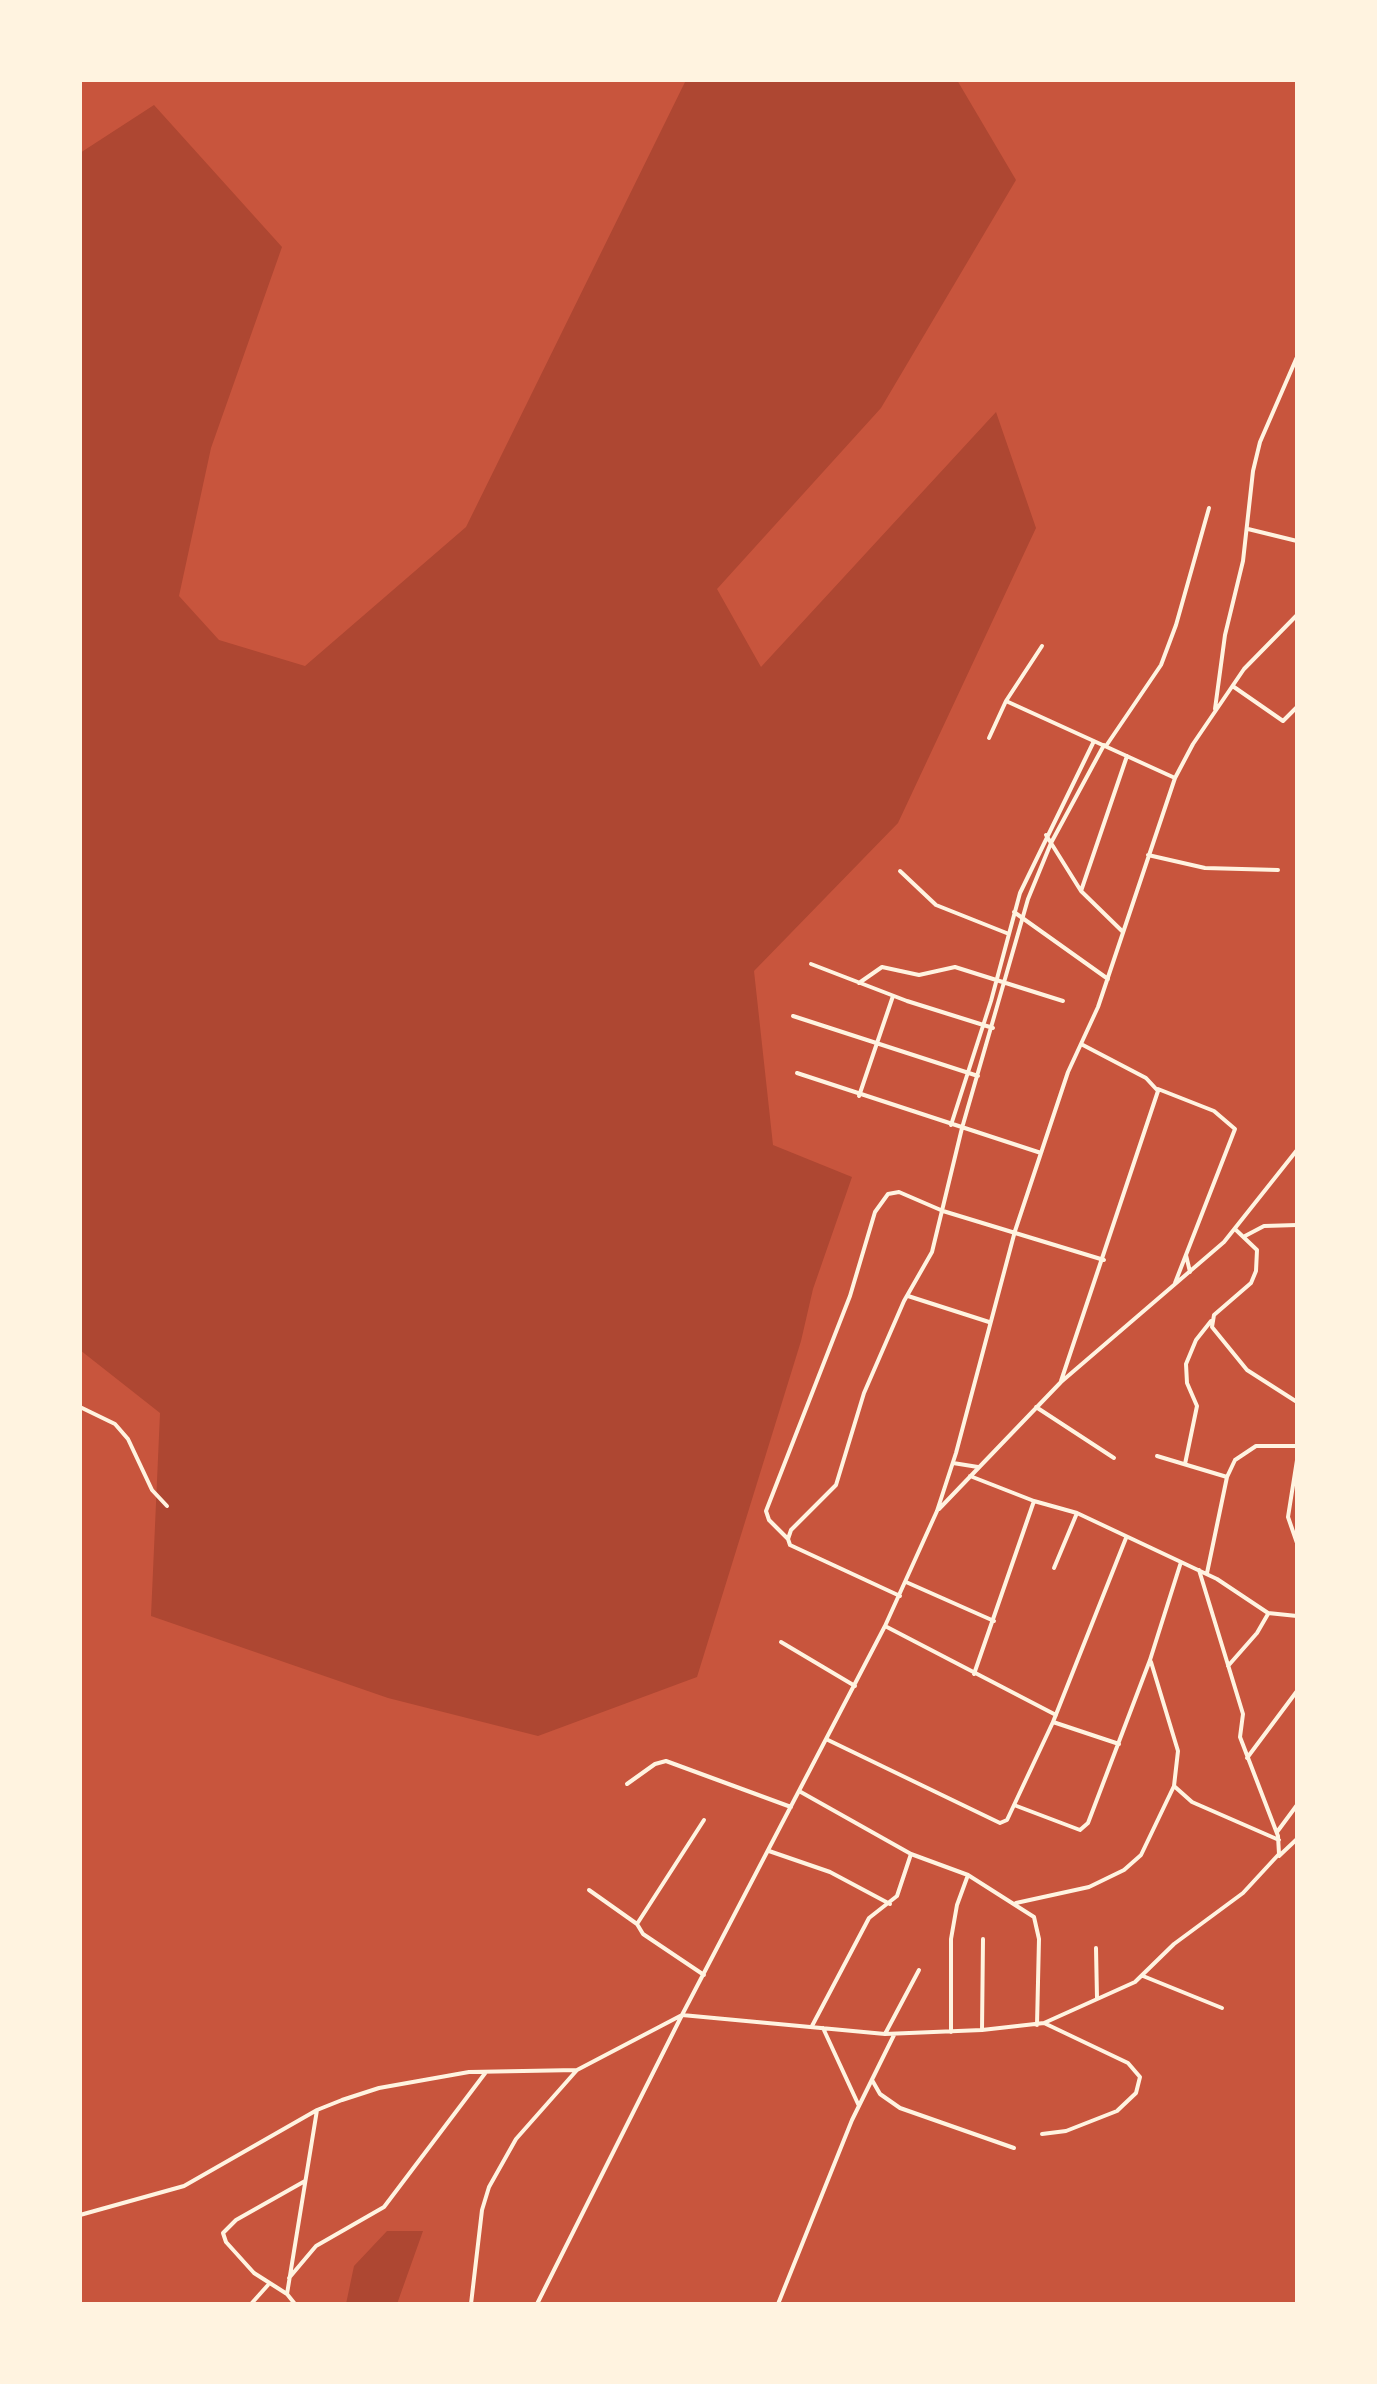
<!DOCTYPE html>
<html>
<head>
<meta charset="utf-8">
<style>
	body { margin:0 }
	#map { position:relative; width:1377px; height:2384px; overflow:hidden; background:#c8553d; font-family:"Titillium Web",sans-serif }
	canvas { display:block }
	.frame { position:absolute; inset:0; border:82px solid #fff3e0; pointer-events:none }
</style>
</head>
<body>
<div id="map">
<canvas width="1377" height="2384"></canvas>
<div class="frame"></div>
</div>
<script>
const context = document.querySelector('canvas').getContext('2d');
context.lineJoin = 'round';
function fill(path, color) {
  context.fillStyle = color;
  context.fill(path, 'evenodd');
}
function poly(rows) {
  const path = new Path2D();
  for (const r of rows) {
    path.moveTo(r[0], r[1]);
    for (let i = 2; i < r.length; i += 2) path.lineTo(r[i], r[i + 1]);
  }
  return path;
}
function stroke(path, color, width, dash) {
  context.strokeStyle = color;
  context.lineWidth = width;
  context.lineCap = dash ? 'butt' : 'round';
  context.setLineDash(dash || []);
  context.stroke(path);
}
fill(poly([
	[686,80,957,80,1016,180,881,408,717,589,761,667,996,412,1036,528,898,823,754,971,773,1145,852,1177,813,1289,801,1341,697,1677,538,1736,388,1698,151,1616,160,1413,80,1350,80,153,154,105,282,247,211,448,179,596,219,640,305,666,466,527],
	[387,2231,423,2231,397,2304,346,2304,354,2266]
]), '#ae4732');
stroke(poly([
	[1248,529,1297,541],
	[1234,687,1283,721,1297,707],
	[1006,701,1175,778],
	[1215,709,1225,635,1243,561,1253,471,1260,442,1297,357],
	[989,738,1006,701,1042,646],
	[1106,746,1161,665,1176,625,1209,508],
	[1046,835,1081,891,1123,932],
	[1148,855,1205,868,1278,870],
	[900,871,936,905,1009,934],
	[1081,891,1127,756],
	[1014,912,1108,979],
	[811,964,907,1001,993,1028],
	[859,983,882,967,919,975,955,967,1063,1001],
	[793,1016,978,1076],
	[797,1073,1041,1153],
	[1158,1089,1214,1111,1235,1129,1175,1283],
	[859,1096,893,996],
	[951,1125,991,1001,1020,893,1094,741],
	[1236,1230,1257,1250,1256,1271,1251,1283,1214,1315,1212,1327,1247,1370,1297,1402],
	[1245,1236,1264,1226,1297,1225],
	[1186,1255,1190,1272],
	[908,1296,989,1322],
	[1061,1381,1158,1091,1146,1078,1081,1044],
	[80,1407,115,1424,128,1439,152,1490,167,1506],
	[1036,1407,1114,1458],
	[1157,1456,1227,1477],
	[1297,1460,1288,1517,1297,1543],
	[953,1463,978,1467],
	[1185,1464,1197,1406,1187,1383,1186,1364,1196,1340,1211,1321],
	[970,1476,1034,1501,1077,1513,1181,1562,1150,1660,1088,1823,1080,1830,1014,1805],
	[939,1509,1061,1382,1224,1242,1297,1150],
	[788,1539,769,1520,766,1511,850,1296,875,1212,888,1194,899,1192,943,1211,1104,1260],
	[1181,1562,1217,1579,1268,1613,1297,1616],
	[1054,1568,1077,1513],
	[1207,1573,1227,1477,1235,1460,1256,1446,1297,1446],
	[906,1582,994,1621],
	[900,1596,790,1545,788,1539,791,1530,836,1485,864,1393,904,1301,932,1252,962,1128,1028,899,1051,843,1104,745],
	[885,1626,1056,1715],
	[781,1642,855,1686],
	[1151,1662,1178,1751,1174,1786,1192,1802,1279,1840],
	[1228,1666,1257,1633,1268,1614],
	[974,1674,1034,1501],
	[1053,1722,1119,1744],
	[828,1740,1000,1823,1007,1820,1053,1722,1126,1538],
	[1247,1758,1297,1691],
	[627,1784,655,1764,666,1761,791,1807],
	[799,1791,911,1854,968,1875,1034,1917,1039,1939,1037,2025],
	[1277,1832,1297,1805],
	[769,1851,830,1872,890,1904],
	[1279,1856,1297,1839],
	[589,1890,637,1924],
	[1016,1903,1089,1887,1124,1870,1141,1855,1174,1786],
	[1096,1948,1097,1998],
	[704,1975,643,1934,637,1924,704,1820],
	[1143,1976,1222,2008],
	[812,2026,869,1918,897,1896,911,1854],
	[823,2028,859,2106],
	[982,2030,983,1939],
	[951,2032,951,1939,957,1905,968,1875],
	[885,2034,919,1970],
	[872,2080,880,2094,900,2108,1014,2148],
	[1042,2134,1066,2131,1117,2111,1136,2093,1140,2077,1128,2063,1044,2023],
	[80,2215,184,2186,317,2110,342,2100,379,2088,469,2072,577,2070,682,2015,885,2034,982,2030,1044,2023,1135,1982,1174,1944,1243,1893,1279,1854,1278,1836,1240,1737,1243,1714,1199,1570],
	[289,2278,316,2246,384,2207,486,2072],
	[287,2294,254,2273,226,2242,223,2233,236,2220,305,2181],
	[251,2304,268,2285],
	[295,2304,287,2294,317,2110],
	[471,2304,482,2210,489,2187,516,2139,577,2070],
	[537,2304,682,2015,885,1626,937,1511,956,1453,1015,1231,1068,1072,1098,1007,1175,778,1193,744,1244,669,1297,615],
	[778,2304,852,2120,894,2035]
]), '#fff3e0', 4);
</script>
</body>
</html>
